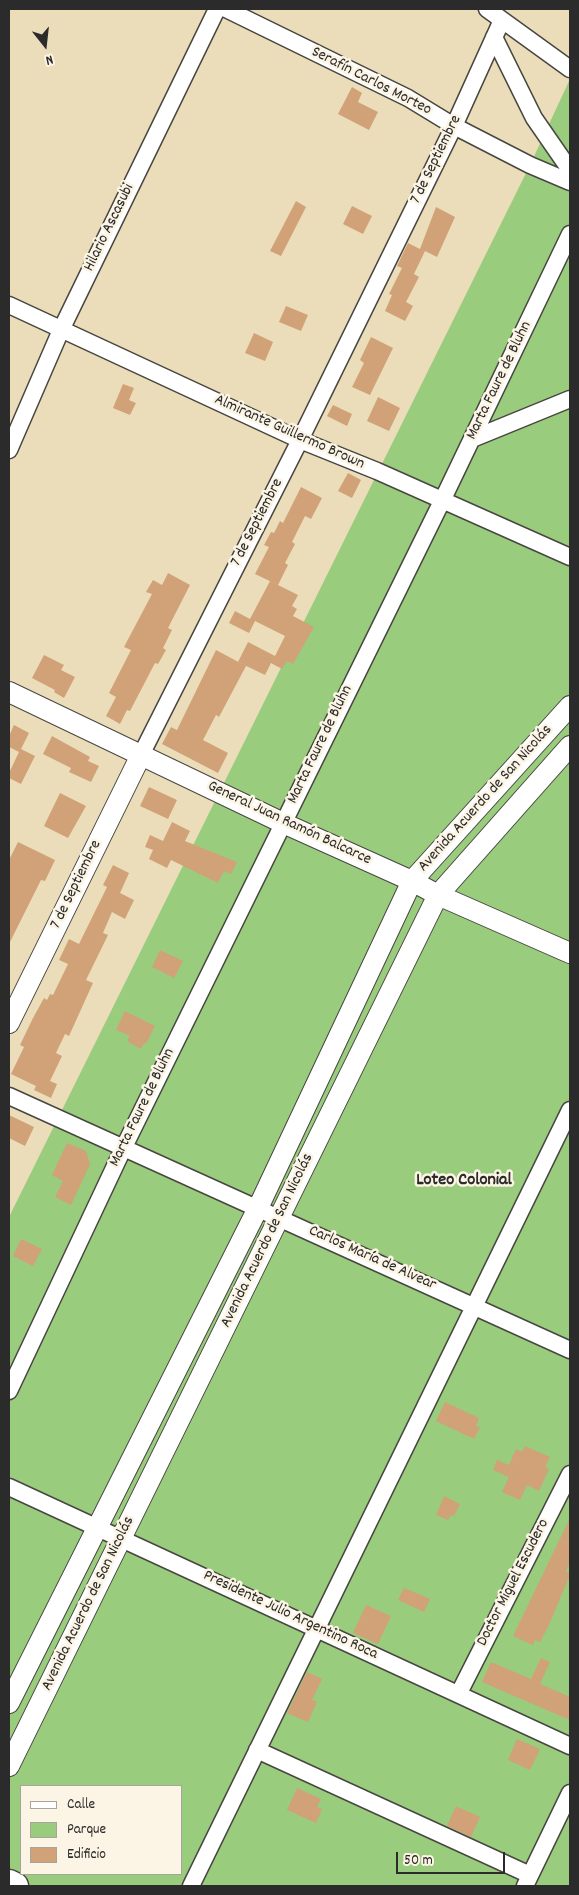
<!DOCTYPE html>
<html>
<head>
<meta charset="utf-8">
<style>
	body { margin:0 }
	#map { position:relative; width:579px; height:1895px; overflow:hidden; background:#ebddb9; font-family:Dekko,sans-serif }
	canvas { display:block }
	.frame { position:absolute; inset:0; border:10px solid #2b2b2b; pointer-events:none }
	.legend { position:absolute; left:20px; top:1785px; width:162px; height:90px; box-sizing:border-box; background:#fcf5e5; border:1px solid #a8a49b; margin:0; padding:6px 9px; list-style:none; font-size:15px; color:#2b2b2b }
	.legend li { display:flex; align-items:center; gap:10px; height:25px }
	.legend b { width:25px; border:1px solid #a8a49b }
	.north { position:absolute; left:20px; top:20px; width:50px; height:50px; -webkit-text-stroke:4px #fcf5e5; paint-order:stroke; rotate:164deg; font-size:14px; font-weight:700; line-height:20px; text-align:center; color:#2b2b2b }
	.north::after { content:''; display:block; margin:auto; width:18px; height:22px; background:#2b2b2b; clip-path:polygon(50% 0,100% 100%,50% 72%,0 100%) }
	.scale { position:absolute; left:396px; top:1852px; width:109px; height:22px; box-sizing:border-box; border:2px solid #2b2b2b; border-top:0; padding-left:6px; font-size:15px; line-height:18px; white-space:nowrap; color:#2b2b2b; -webkit-text-stroke:4px #fcf5e5; paint-order:stroke }
</style>
</head>
<body>
<div id="map">
<canvas width="579" height="1895"></canvas>
<div class="frame"></div>
<ul class="legend">
<li><b style="height:6px;background:#fff"></b>Calle</li>
<li><b style="height:14px;background:#99cc7d"></b>Parque</li>
<li><b style="height:14px;background:#d1a277"></b>Edificio</li>
</ul>
<div class="north">N</div>
<div class="scale">50 m</div>
</div>
<script>
const context = document.querySelector('canvas').getContext('2d');
context.lineJoin = 'round';
function fill(path, color) {
  context.fillStyle = color;
  context.fill(path, 'evenodd');
}
function poly(rows) {
  const path = new Path2D();
  for (const r of rows) {
    path.moveTo(r[0], r[1]);
    for (let i = 2; i < r.length; i += 2) path.lineTo(r[i], r[i + 1]);
  }
  return path;
}
function stroke(path, color, width, dash) {
  context.strokeStyle = color;
  context.lineWidth = width;
  context.lineCap = dash ? 'butt' : 'round';
  context.setLineDash(dash || []);
  context.stroke(path);
}
function drawText(font, color, halo, rows, align = 'center') {
  context.font = font + ' Dekko,sans-serif';
  context.lineWidth = 5;
  context.setLineDash([]);
  context.textBaseline = 'middle';
  context.strokeStyle = halo;
  context.fillStyle = color;
  for (const [text, x, y, turn = 0] of rows) {
    context.save();
    context.translate(x, y);
    context.rotate((+turn || 0) * Math.PI / 180);
    context.textAlign = isNaN(turn) ? turn : align;
    if (halo) context.strokeText(text, 0, 0);
    context.fillText(text, 0, 0);
    context.restore();
  }
}
fill(poly([
	[570,79,570,1886,15,1886,9,1883,9,1217,530,165],
	[21,1786,181,1786,181,1874,21,1874]
]), '#99cc7d');
fill(poly([
	[352,87,362,93,358,102,378,112,369,130,338,114],
	[296,201,306,207,281,256,270,251],
	[352,206,372,216,363,234,343,224],
	[436,207,455,217,437,257,425,251,414,274,419,277,406,302,413,306,405,321,385,311,392,295,389,294,402,268,397,266,408,243,420,249],
	[286,306,308,315,301,331,279,322],
	[254,333,273,342,265,361,245,353],
	[371,337,393,348,370,395,352,387,364,363,360,360],
	[123,384,134,388,129,400,136,403,130,415,113,408],
	[378,397,400,408,389,431,367,421],
	[333,405,352,414,347,426,327,416],
	[348,473,361,480,352,498,338,491],
	[301,487,322,498,311,519,305,516,292,542,295,544,285,563,288,565,278,585,255,574,269,547,264,545,271,532,274,533,280,521,283,523],
	[168,573,190,585,168,628,172,630,163,648,166,650,158,664,155,663,130,711,127,710,120,724,106,716,116,697,109,693,131,650,124,647,152,594,146,592,153,580,162,585],
	[270,581,298,595,292,606,297,609,293,616,314,627,293,664,287,661,282,669,271,663,265,675,238,662,248,642,275,656,285,636,255,621,249,633,229,623,235,611,250,619],
	[216,650,246,666,219,717,216,715,203,740,228,753,218,773,162,744,171,727,177,730],
	[44,655,64,665,61,670,75,677,64,698,54,692,55,690,32,678],
	[14,725,29,733,21,749,35,756,21,784,9,778,9,773,19,752,9,747,9,736],
	[52,736,90,757,88,761,99,766,91,782,69,772,71,768,43,754],
	[149,787,177,800,168,819,140,806],
	[60,793,86,806,68,838,44,826],
	[172,822,190,831,185,841,237,862,231,874,224,871,218,883,171,860,167,868,149,859,153,850,145,847,150,835,163,841],
	[18,842,55,860,45,881,41,880,9,944,9,860],
	[113,865,129,873,120,893,134,900,125,919,112,912,103,933,108,935,86,980,93,983,69,1036,65,1034,56,1053,62,1056,50,1081,57,1084,51,1098,34,1090,36,1086,11,1074,24,1047,20,1045,33,1018,44,998,47,1000,50,994,53,995,68,964,59,960,69,939,79,944,107,887,103,885],
	[160,950,183,961,174,978,152,967],
	[125,1011,155,1026,146,1044,144,1043,141,1049,127,1041,130,1036,116,1030],
	[9,1115,34,1127,25,1146,9,1138],
	[67,1143,86,1151,90,1164,71,1205,55,1197,63,1181,52,1175],
	[21,1239,42,1249,33,1266,13,1256],
	[445,1402,479,1418,476,1426,480,1427,474,1439,436,1421],
	[525,1446,550,1457,545,1467,549,1469,539,1491,527,1485,520,1500,502,1492,509,1477,493,1470,497,1460,509,1465,516,1449,522,1452],
	[444,1496,460,1504,454,1516,451,1515,448,1520,436,1515],
	[570,1518,570,1563,566,1571,570,1575,548,1627,540,1642,535,1640,533,1645,513,1636],
	[404,1588,430,1599,424,1612,398,1600],
	[366,1605,391,1616,378,1644,353,1633],
	[541,1658,550,1662,540,1684,570,1697,570,1720,482,1682,491,1662,531,1679],
	[307,1672,322,1679,312,1700,317,1702,308,1722,287,1713],
	[517,1739,540,1749,530,1770,508,1760],
	[297,1788,321,1799,317,1807,322,1809,316,1823,287,1810],
	[456,1806,480,1817,471,1837,447,1826]
]), '#d1a277');
const minor = poly([
	[226,9,408,98,454,126,530,165,570,182],
	[487,9,570,69],
	[494,37,534,118,570,170],
	[9,305,300,440,377,471,570,557],
	[472,439,570,399],
	[9,450,61,330,217,9],
	[141,755,300,440,454,126,502,20],
	[9,1096,570,1350],
	[9,1391,123,1149,442,501,570,234],
	[9,1487,570,1746],
	[459,1693,570,1474],
	[257,1750,530,1875],
	[191,1886,570,1110],
	[525,1886,570,1793]
]);
const tertiary = poly([
	[9,692,283,823,412,881,438,895,570,953],
	[9,1023,141,755],
	[9,1703,258,1208,412,881,570,706],
	[9,1766,438,895,570,746]
]);
const primary = poly([
	[9,1883,15,1886]
]);
stroke(minor, '#484640', 19);
stroke(tertiary, '#484640', 22);
stroke(primary, '#484640', 29);
stroke(minor, '#fff', 16);
stroke(tertiary, '#fff', 20);
stroke(primary, '#fff', 26);
drawText('16px', '#2b2b2b', '#fcf5e5', [
	["Serafín Carlos Morteo",371,82,27],
	["7 de Septiembre",437,160,-64],
	["Hilario Ascasubi",110,228,-64],
	["Marta Faure de Bluhn",500,381,-64],
	["Almirante Guillermo Brown",289,433,24],
	["7 de Septiembre",258,523,-63],
	["Marta Faure de Bluhn",321,745,-64],
	["Avenida Acuerdo de San Nicolás",486,799,-48],
	["General Juan Ramón Balcarce",289,824,25],
	["7 de Septiembre",77,885,-64],
	["Marta Faure de Bluhn",143,1108,-64],
	["Avenida Acuerdo de San Nicolás",268,1241,-64],
	["Carlos María de Alvear",372,1259,24],
	["Doctor Miguel Escudero",514,1583,-63],
	["Avenida Acuerdo de San Nicolás",89,1604,-64],
	["Presidente Julio Argentino Roca",290,1616,25]
]);
drawText('bold 18px', '#2b2b2b', '#fcf5e5', [
	["Loteo Colonial",464,1182]
]);
</script>
</body>
</html>
